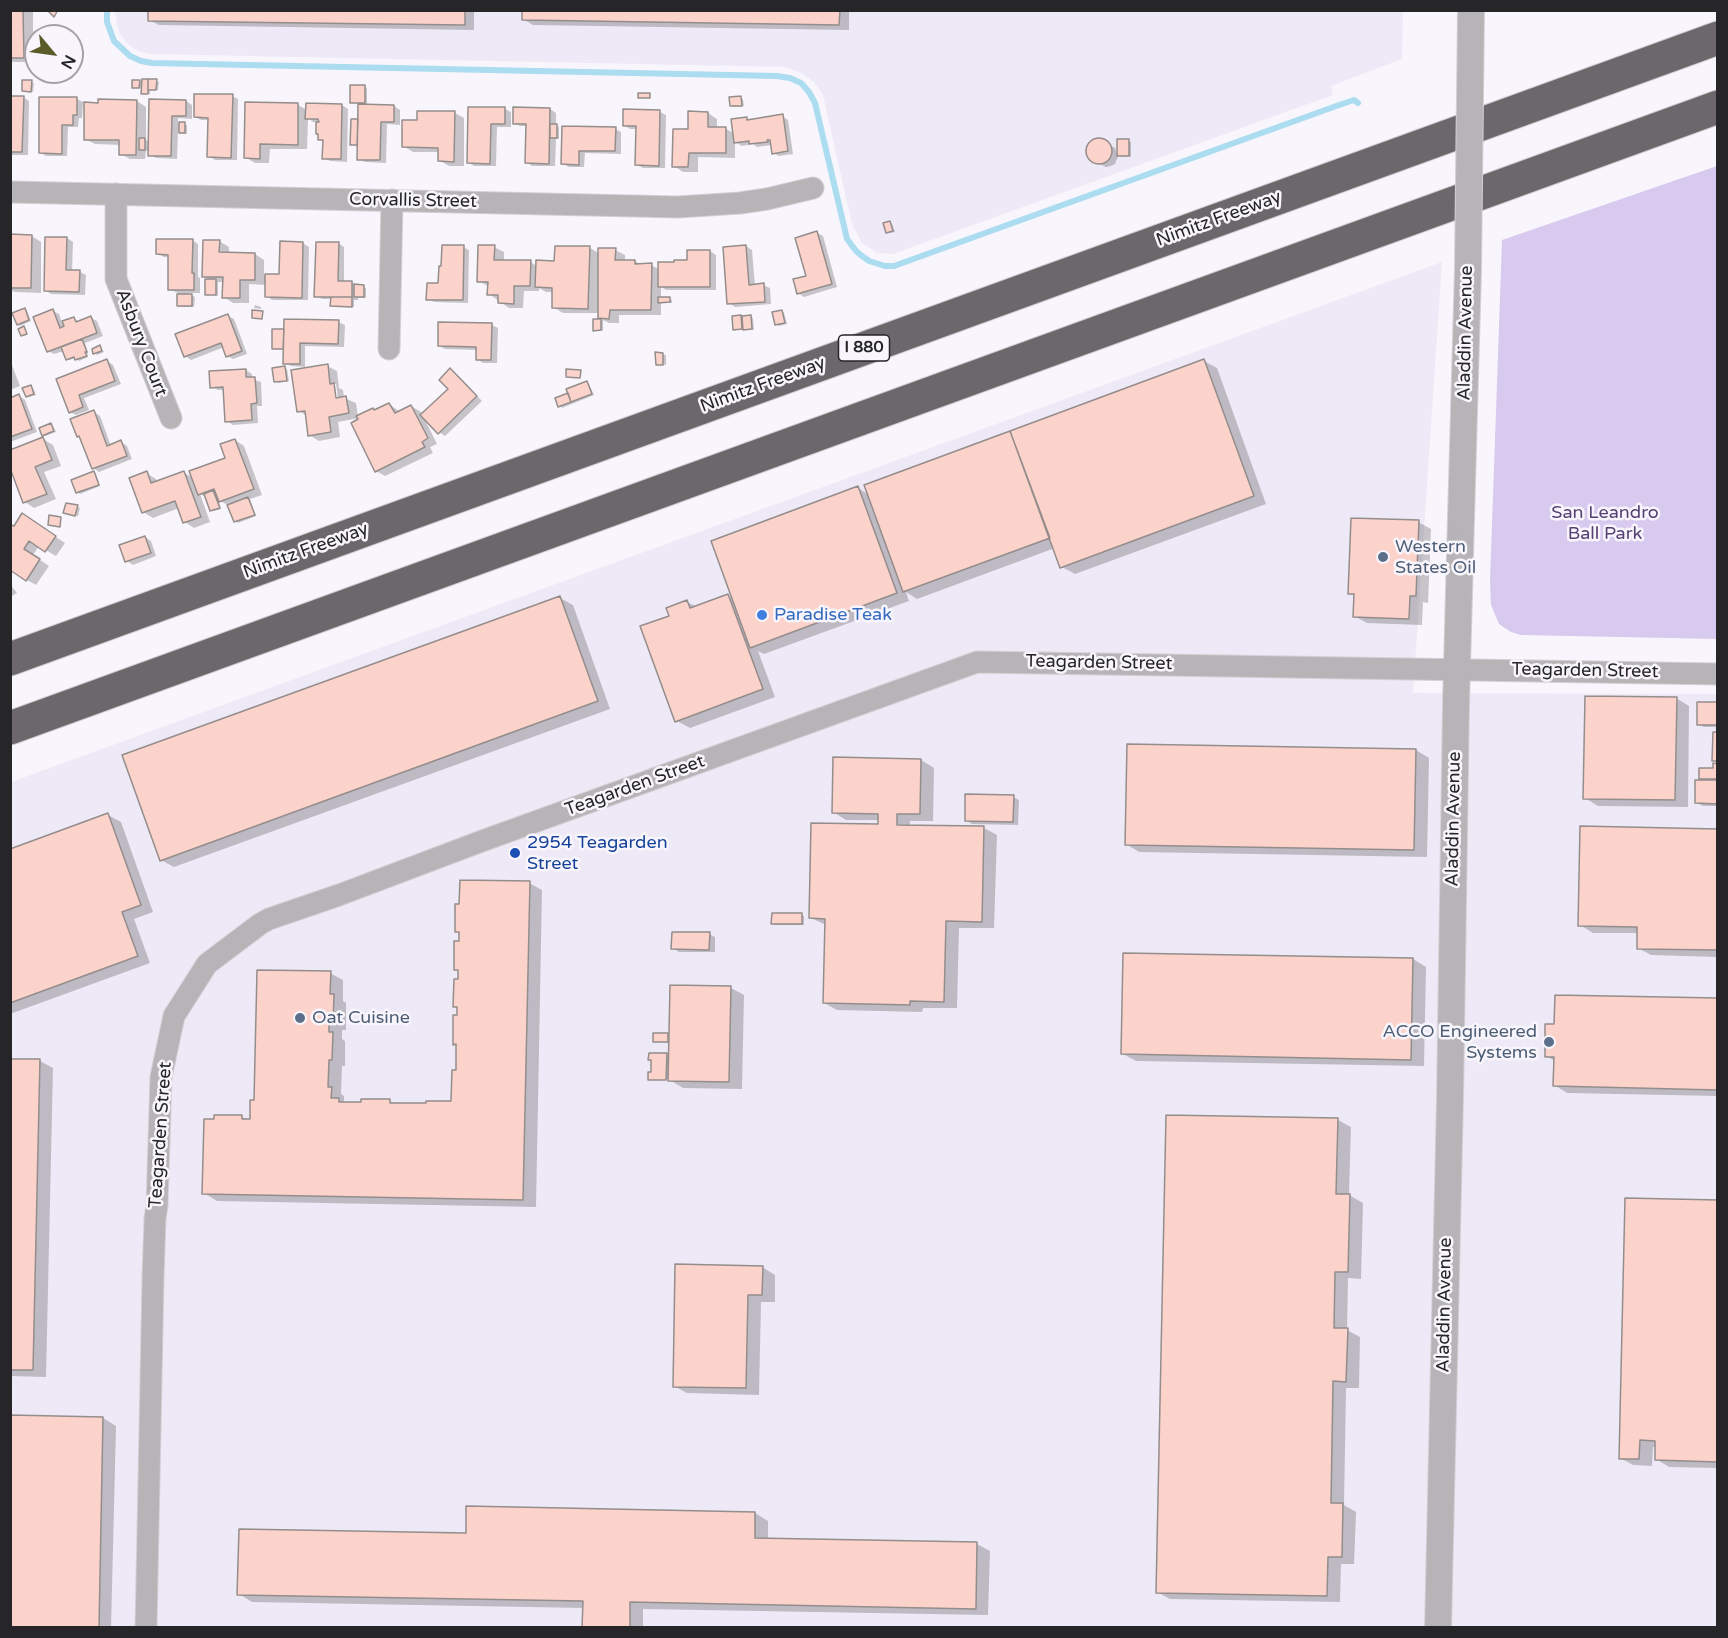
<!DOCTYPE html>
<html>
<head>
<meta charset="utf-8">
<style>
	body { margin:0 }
	#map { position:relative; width:1728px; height:1638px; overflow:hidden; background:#f8f6fc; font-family:"Varela Round",sans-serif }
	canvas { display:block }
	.frame { position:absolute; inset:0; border:12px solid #262527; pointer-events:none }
	.north { position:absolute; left:24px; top:24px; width:60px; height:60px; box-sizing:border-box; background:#f8f6fc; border:2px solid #a4a2a7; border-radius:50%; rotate:119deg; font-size:16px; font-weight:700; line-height:24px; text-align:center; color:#262527 }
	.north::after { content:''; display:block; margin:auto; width:21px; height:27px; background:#5b5c29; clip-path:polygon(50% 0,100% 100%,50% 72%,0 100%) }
</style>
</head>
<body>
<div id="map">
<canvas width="1728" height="1638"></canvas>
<div class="frame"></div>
<div class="north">N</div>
</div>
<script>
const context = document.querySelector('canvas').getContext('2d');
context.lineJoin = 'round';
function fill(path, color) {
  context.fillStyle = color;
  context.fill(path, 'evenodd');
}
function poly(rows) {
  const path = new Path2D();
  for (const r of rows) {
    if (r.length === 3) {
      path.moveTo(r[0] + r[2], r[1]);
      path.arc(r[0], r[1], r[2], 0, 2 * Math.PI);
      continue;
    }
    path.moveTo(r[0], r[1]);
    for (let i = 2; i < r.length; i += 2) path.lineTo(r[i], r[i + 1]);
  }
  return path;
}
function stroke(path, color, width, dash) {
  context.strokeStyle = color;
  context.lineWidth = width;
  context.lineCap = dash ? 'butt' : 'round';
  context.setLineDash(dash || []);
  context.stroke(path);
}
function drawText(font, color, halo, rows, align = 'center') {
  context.font = font + ' "Varela Round",sans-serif';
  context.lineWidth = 5;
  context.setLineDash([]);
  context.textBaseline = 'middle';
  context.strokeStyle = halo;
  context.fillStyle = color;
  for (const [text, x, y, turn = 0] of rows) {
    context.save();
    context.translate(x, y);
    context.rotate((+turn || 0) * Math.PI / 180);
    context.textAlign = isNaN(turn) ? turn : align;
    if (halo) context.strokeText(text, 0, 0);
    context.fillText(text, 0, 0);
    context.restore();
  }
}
fill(poly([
	[115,11,1403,11,1402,59,1331,86,1333,95,893,254,877,253,861,242,852,224,823,95,814,82,801,73,785,67,151,54,142,52,133,48,126,42,120,34,117,25],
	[1442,262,1413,693,1717,694,1717,1627,11,1628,11,782]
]), '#eee9f6');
fill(poly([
	[1717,166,1717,639,1521,635,1511,632,1499,624,1491,605,1490,581,1502,240]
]), '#d8caef');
fill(poly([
	[10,10,33,10,33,62,13,62,10,60],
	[150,10,474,10,474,30,159,25,149,20],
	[524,10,849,10,849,30,533,25,523,19],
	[139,81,143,83,156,81,159,82,158,90,150,90,150,94,145,94,143,93,143,89,134,87],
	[31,82,34,83,33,92,24,90],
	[365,87,367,88,367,106,394,106,400,110,400,125,387,124,386,163,365,162,359,159,359,146,352,144,359,122,360,103,351,102],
	[232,96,238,99,237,160,215,160,209,156,209,120,201,120,195,117],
	[10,97,23,97,29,101,28,155,10,155],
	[741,98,743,99,744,106,734,107,731,105],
	[77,99,83,102,82,118,79,118,78,127,68,127,67,156,46,156,40,152],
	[137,101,146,107,146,140,150,142,151,101,186,101,192,105,192,119,178,118,178,124,187,125,187,134,183,134,178,131,177,159,156,158,150,155,150,151,146,151,145,159,130,159,121,154,121,145,95,144,85,139],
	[246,104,298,105,307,110,342,105,348,109,347,162,330,161,324,158,324,142,319,139,320,135,318,134,318,122,313,122,308,118,307,149,270,149,269,163,255,163,245,157],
	[469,108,505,109,511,112,511,127,497,127,496,166,474,166,468,162],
	[550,109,556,113,556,125,559,127,559,139,556,139,555,166,532,166,526,162,527,126,520,126,514,123],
	[660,112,666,115,665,168,643,168,637,165,637,129,630,129,624,125],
	[455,113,464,118,464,166,449,166,439,160,439,152,413,152,403,146,418,121],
	[708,113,717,119,717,128,726,129,735,134,746,119,750,121,782,116,788,120,793,154,779,156,773,153,772,145,757,147,753,144,742,146,735,142,735,158,698,157,698,172,683,172,674,166,689,131],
	[564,128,615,129,621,132,621,154,585,153,584,167,569,167,563,164],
	[1100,140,1115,148,1118,156,1115,164,1111,166,1106,167,1091,160,1088,151,1092,143],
	[1119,140,1131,142,1131,157,1118,156],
	[890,222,892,224,895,232,890,233,887,232],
	[817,233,823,236,837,287,804,297,798,293,808,277],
	[32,236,41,242,41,293,15,292,10,290,10,250],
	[67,238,73,242,72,272,80,272,86,275,85,295,51,294,45,290],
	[192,240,198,244,198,277,200,278,200,293,188,293,195,297,194,307,181,307,178,305,178,293,169,289,170,257,164,257,158,254],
	[219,241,229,247,229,254,255,254,264,260,264,275,281,276,303,243,309,247,308,300,272,300,266,296,266,285,249,284,249,303,233,303,224,297,224,282,218,282,218,296,206,294,207,278,204,276],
	[338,243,344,247,344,282,352,282,358,286,366,288,366,298,358,298,358,300,354,300,354,307,334,307,332,306,332,299,322,299,316,296],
	[746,246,752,250,755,286,763,285,770,288,771,304,735,307,729,303],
	[463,247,469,250,468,303,434,302,428,299,440,285],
	[494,247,504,252,504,262,530,262,537,266,556,262,590,248,600,254,615,250,625,255,625,261,635,261,641,265,651,265,660,270,689,261,710,251,716,255,716,290,666,290,661,287,661,298,669,298,672,300,672,303,661,303,661,315,619,315,619,323,609,323,599,318,599,313,563,313,553,307,554,292,546,292,539,288,539,291,524,291,523,308,509,308,489,294,489,287,479,281],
	[255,305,261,307,261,309,254,308],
	[25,309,27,311,31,321,20,326,18,324],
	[53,311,59,314,62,323,74,319,80,322,91,318,97,321,103,336,85,343,88,353,87,354,88,357,79,361,76,358,69,360,67,359,64,351,54,354,48,351],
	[782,311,784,313,787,324,779,326,776,324],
	[228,316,234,319,247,354,233,359,227,356,224,347,191,360,185,356],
	[734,317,751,317,753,318,754,330,737,330,735,329],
	[594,320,603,320,603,331,594,330],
	[338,322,345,325,344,347,305,346,305,367,291,366,285,363,285,350,273,348,273,331],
	[492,325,498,328,497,363,483,363,477,359,477,350,445,349,439,346],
	[100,347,104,352,97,355,95,353],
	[657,354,666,355,666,365,657,364],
	[10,360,20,386,10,390],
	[107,361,113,365,121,384,84,398,89,410,76,415,70,412,58,380],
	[1204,361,1217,368,1266,504,1075,574,1062,567,1055,548,917,599,906,592,909,601,764,654,758,651,775,697,690,728,677,721,671,617,687,602,697,607,728,596,734,599,858,488,869,495],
	[327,366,337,371,339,388,343,390,344,398,356,403,358,417,389,404,400,412,411,406,421,412,423,415,450,389,450,370,456,374,482,401,445,436,439,432,424,418,437,444,430,447,433,453,385,476,376,471,364,417,338,422,340,437,319,441,309,435,307,416,299,411],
	[333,384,336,384,339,405,336,405],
	[285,368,287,369,289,381,278,383,276,381],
	[246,370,252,374,252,379,261,382,262,406,257,406,258,423,233,425,227,421,225,390,218,390,212,387],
	[587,382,589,384,594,395,562,408,560,406,570,394],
	[31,386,33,388,36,395,29,397,27,396],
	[19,396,25,400,37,432,10,442,10,399],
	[94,412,100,416,111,446,121,442,127,446,132,459,99,472,93,468,82,439,78,436],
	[51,425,53,426,56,432,45,436,43,435],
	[43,439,53,445,61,466,44,472,56,499,34,508,25,502,15,475,10,477,10,451],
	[235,440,244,446,262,495,250,499,256,516,238,523,235,521,230,506,218,500,221,509,214,511,212,510,207,498,200,494,210,522,194,528,185,522,179,508,153,518,143,512,146,473,156,479,158,483,184,473,194,478,227,458],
	[93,473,96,474,100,486,80,494,77,492],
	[77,507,80,508,78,516,68,514],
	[32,521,65,543,56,556,39,546,33,555,49,566,36,585,27,580,14,528],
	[1418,522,1431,529,1428,603,1423,602,1422,625,1367,623,1354,616,1355,596,1349,593],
	[145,537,151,541,156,556,133,565,127,561],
	[10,584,17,593,10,597],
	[560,598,573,605,610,709,174,867,161,860],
	[1676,698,1689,706,1688,807,1598,806,1585,798],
	[1718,704,1718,727,1704,727,1698,724],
	[1416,750,1429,758,1427,857,1139,852,1126,844],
	[921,760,934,768,933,821,910,821,910,826,984,828,997,835,994,928,959,928,957,1008,923,1008,922,1012,837,1010,824,1003,826,925,811,918,880,826,880,820,846,820,833,812],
	[1718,765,1718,806,1703,806,1697,803,1700,781,1700,770,1715,770],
	[1013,797,1019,800,1018,825,972,824,966,820],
	[108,815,121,822,153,912,134,919,150,963,10,1014,10,850],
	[1718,830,1718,957,1651,955,1638,948,1639,933,1593,933,1580,925],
	[529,883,542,890,536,1207,217,1201,204,1193,241,1117,252,1121,255,1102,330,973,343,980,343,1001,346,1003,346,1030,342,1030,342,1039,345,1041,345,1066,342,1066,341,1094,344,1096,344,1103,390,1101,396,1104,453,1103,457,1072,458,1046,454,1044,458,1017,459,1009,454,1006,459,971,455,969,460,934,456,931],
	[801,915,804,916,804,925,775,925,773,923],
	[709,934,715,937,715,952,679,952,673,948],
	[1413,959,1426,967,1424,1066,1136,1061,1123,1054],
	[672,987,731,988,744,995,742,1089,683,1088,668,1079,652,1080,649,1079,666,1054,670,1056,670,1043,654,1041,667,1034,671,1036],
	[1718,999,1718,1096,1567,1093,1554,1085,1555,1061,1546,1056,1556,1026],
	[10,1060,40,1061,53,1068,46,1377,10,1376],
	[1338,1120,1351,1127,1349,1195,1363,1203,1361,1279,1348,1278,1347,1330,1360,1337,1359,1388,1346,1388,1344,1505,1356,1512,1354,1564,1341,1564,1340,1602,1170,1599,1157,1592],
	[1718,1201,1718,1468,1669,1467,1656,1459,1656,1447,1653,1447,1652,1466,1633,1465,1620,1458],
	[762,1267,775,1275,775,1302,761,1302,759,1395,687,1393,674,1386],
	[103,1418,116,1426,111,1628,10,1628],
	[755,1513,768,1521,768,1540,977,1544,990,1551,988,1615,643,1609,643,1628,584,1628,584,1608,252,1602,239,1594]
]), '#0003');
stroke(poly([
	[107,10,107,22,114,41,130,56,141,61,152,63,777,76,790,78,801,83,809,92,815,103,847,239,856,251,862,256,869,261,885,266,894,266,1339,105,1354,100,1358,103]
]), '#abdcf0', 6);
const building = poly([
	[10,10,23,10,24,58,10,58,10,10],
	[47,10,58,10,54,17,47,10],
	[148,10,465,10,465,25,148,21,148,10],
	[522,10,840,10,839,25,522,20,522,10],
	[142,79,148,79,148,94,141,94,142,79],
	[148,79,157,79,156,90,148,90,148,79],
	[22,80,32,80,31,92,22,91,22,80],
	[132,80,140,80,139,88,132,88,132,80],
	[350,85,365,85,365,103,350,103,350,85],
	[638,93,650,93,650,98,638,98,638,93],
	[194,94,233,94,231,158,207,157,208,118,194,117,194,94],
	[10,96,24,96,22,152,10,152,10,96],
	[741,96,742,106,730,106,729,97,741,96],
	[39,97,77,97,77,115,73,115,73,125,62,125,62,154,39,153,39,97],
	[98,99,137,100,136,155,119,155,119,140,84,140,84,102,98,103,98,99],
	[149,99,186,100,186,116,172,116,171,156,148,156,149,99],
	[245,102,298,103,298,145,260,144,260,159,244,158,245,102],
	[306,103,342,104,341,159,322,159,323,140,318,140,318,134,316,134,316,122,319,122,318,119,305,119,306,103],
	[358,104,394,105,394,122,381,122,380,160,357,160,358,104],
	[468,107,505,107,505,124,491,124,490,164,467,163,468,107],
	[513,107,550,108,549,164,525,163,526,124,513,124,513,107],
	[623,109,660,110,659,166,635,165,636,126,623,126,623,109],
	[417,111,455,111,454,162,438,161,438,148,402,147,402,120,417,120,417,111],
	[688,111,708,112,708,127,726,127,726,153,689,153,688,167,672,167,673,129,688,129,688,111],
	[783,114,788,151,772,154,770,140,767,140,768,142,749,144,749,141,734,143,731,119,747,117,747,120,783,114],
	[351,119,358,119,357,145,350,145,351,119],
	[179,122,185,122,185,133,179,133,179,122],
	[550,124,557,124,557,138,550,138,550,124],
	[562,126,616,127,615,151,579,151,579,165,561,164,562,126],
	[1099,151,13],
	[139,138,145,138,145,150,139,150,139,138],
	[1117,139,1129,139,1129,156,1117,156,1117,139],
	[890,221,893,231,886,233,883,223,890,221],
	[817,231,832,284,797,294,793,279,806,276,795,238,817,231],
	[10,234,32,235,31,288,10,288,10,234],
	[45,237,67,237,66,270,80,270,79,292,44,291,45,237],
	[156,239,193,239,192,273,194,273,194,290,168,290,168,255,156,254,156,239],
	[203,240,220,240,219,252,255,253,255,280,240,280,240,298,222,298,223,277,202,277,203,240],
	[280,241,303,242,302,298,265,297,265,274,279,274,280,241],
	[316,242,339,242,338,281,352,281,352,297,314,297,316,242],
	[442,245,464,245,463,300,426,300,427,283,438,283,439,266,441,266,442,245],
	[478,245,495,245,494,260,531,260,530,286,514,286,514,304,498,303,498,295,487,295,488,282,477,282,478,245],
	[746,245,749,285,764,283,765,302,727,304,723,247,746,245],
	[555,246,590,246,588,309,552,308,552,288,535,287,536,260,554,261,555,246],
	[598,248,616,248,615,260,635,260,635,264,652,263,651,310,610,310,609,319,598,318,598,248],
	[687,250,710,250,710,287,658,287,658,262,674,262,674,260,687,260,687,250],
	[205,279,216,279,216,295,205,295,205,279],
	[354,284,364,285,364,297,354,297,354,284],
	[177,294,192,294,192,306,177,306,177,294],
	[331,297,352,297,352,307,330,306,331,297],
	[658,297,670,297,670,302,658,303,658,297],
	[25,308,29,320,17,325,12,313,25,308],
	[53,309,60,328,64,326,62,321,74,317,76,322,91,316,97,333,47,352,33,317,53,309],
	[252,310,263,311,262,319,252,318,252,310],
	[782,310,785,323,775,325,772,312,782,310],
	[228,314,242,351,226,357,221,343,184,357,175,334,228,314],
	[741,315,742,329,733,330,732,316,741,315],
	[751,315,752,329,743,330,742,316,751,315],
	[284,319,339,320,338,344,300,343,300,364,283,364,284,319],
	[593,319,601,319,601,330,593,331,593,319],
	[438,322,492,323,491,360,476,360,476,347,438,346,438,322],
	[24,326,27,334,21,336,18,329,24,326],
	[272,329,284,329,283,349,272,349,272,329],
	[82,339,87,352,85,352,87,356,75,360,74,357,66,360,61,347,82,339],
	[100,345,102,351,93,354,92,349,100,345],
	[655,352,663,353,663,365,656,365,655,352],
	[107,359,115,381,79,395,83,407,69,413,56,379,107,359],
	[1204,359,1254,496,1060,568,1010,431,1204,359],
	[328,364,330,384,334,383,336,398,346,396,349,413,329,417,331,432,308,436,305,411,297,412,291,370,328,364],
	[285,366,287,381,274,382,272,368,285,366],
	[450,368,477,396,438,434,420,415,448,389,439,380,450,368],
	[246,369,246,377,255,377,257,403,251,404,252,420,225,422,223,387,210,388,209,371,246,369],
	[566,369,581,370,580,378,566,377,566,369],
	[587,381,592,394,571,402,566,389,587,381],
	[31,385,34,394,26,397,22,388,31,385],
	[568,393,571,402,558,407,555,398,568,393],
	[19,394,32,429,10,437,10,398,19,394],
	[389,403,395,413,411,405,428,438,422,442,425,447,375,472,351,423,358,419,356,416,373,408,374,410,389,403],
	[94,410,107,446,121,440,127,456,92,469,79,436,77,437,70,419,94,410],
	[51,423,54,431,42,436,39,428,51,423],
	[1010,431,1050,538,903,592,864,485,1010,431],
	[43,437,52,460,35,467,47,494,23,503,10,468,10,450,43,437],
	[235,439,254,489,219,502,214,489,198,495,189,471,225,458,220,444,235,439],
	[94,471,99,485,76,493,71,480,94,471],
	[147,471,151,483,184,471,201,517,183,523,175,501,142,513,129,478,147,471],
	[858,486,897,593,750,648,711,541,858,486],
	[213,490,220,508,210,511,204,494,213,490],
	[248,497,255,515,234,522,227,505,248,497],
	[66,503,78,505,75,516,63,513,66,503],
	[22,513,56,536,45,552,29,541,24,549,40,559,26,581,10,570,10,526,11,525,14,526,22,513],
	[49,515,61,517,60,527,48,525,49,515],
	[1351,518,1419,520,1416,596,1410,596,1409,619,1353,617,1354,594,1348,594,1351,518],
	[145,536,151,553,125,562,119,545,145,536],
	[728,594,763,689,675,722,640,626,669,616,666,608,687,600,690,608,728,594],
	[560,596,598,701,160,861,122,755,560,596],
	[1585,696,1677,697,1675,800,1583,799,1585,696],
	[1697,702,1718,702,1718,725,1697,725,1697,702],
	[1713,732,1718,732,1718,761,1712,761,1713,732],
	[1127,744,1416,749,1414,850,1125,845,1127,744],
	[833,757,921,759,920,814,897,814,897,825,984,826,982,922,946,921,944,1002,910,1001,910,1005,823,1003,825,919,809,918,811,823,878,824,878,814,832,813,833,757],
	[1713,763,1718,764,1718,779,1699,779,1699,768,1713,768,1713,763],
	[1695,780,1718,780,1718,804,1695,803,1695,780],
	[965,794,1014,795,1013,822,965,821,965,794],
	[108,813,141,905,122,912,138,956,10,1003,10,849,108,813],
	[1580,826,1718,829,1718,950,1637,949,1637,927,1578,926,1580,826],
	[460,880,530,881,523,1200,202,1194,204,1119,214,1119,214,1115,242,1115,242,1119,250,1119,250,1100,254,1100,257,970,331,971,330,994,334,994,333,1023,329,1023,329,1032,333,1032,332,1060,329,1060,328,1087,332,1087,331,1098,339,1098,339,1102,361,1102,361,1099,390,1099,390,1103,426,1103,426,1101,451,1101,452,1070,456,1070,456,1044,453,1045,453,1015,457,1015,457,1007,453,1007,454,979,458,979,458,970,454,970,454,941,459,941,459,932,455,932,455,904,459,904,460,880],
	[772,913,802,913,802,924,771,924,772,913],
	[672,932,710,932,709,950,671,949,672,932],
	[1123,953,1413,958,1411,1060,1121,1054,1123,953],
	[670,985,731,986,729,1082,668,1081,670,985],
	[1555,995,1718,998,1718,1090,1553,1086,1554,1057,1545,1057,1545,1024,1554,1024,1555,995],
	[653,1033,668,1033,668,1042,653,1042,653,1033],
	[649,1053,667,1053,666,1080,648,1080,648,1072,651,1072,651,1060,648,1060,649,1053],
	[10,1059,40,1059,33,1370,10,1370,10,1059],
	[1166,1115,1338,1118,1336,1194,1350,1194,1348,1272,1335,1272,1334,1328,1348,1328,1346,1382,1333,1381,1331,1503,1343,1503,1342,1557,1328,1557,1327,1596,1156,1593,1166,1115],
	[1625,1198,1718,1200,1718,1462,1655,1460,1655,1441,1640,1440,1639,1459,1619,1459,1625,1198],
	[675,1264,763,1266,762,1295,748,1295,746,1388,673,1387,675,1264],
	[10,1415,103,1417,99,1628,10,1628,10,1415],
	[466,1506,755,1512,755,1538,977,1542,976,1609,630,1602,630,1628,582,1628,583,1601,237,1595,239,1529,466,1533,466,1506]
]);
fill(building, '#fbd3ca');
stroke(building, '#948d8c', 1.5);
const minor = poly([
	[10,192,678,207,740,203,767,199,813,188],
	[116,194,116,279,171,418],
	[389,349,392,200],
	[146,1628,153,1279,155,1219,157,1205,161,1077,174,1016,207,964,260,924,269,919,339,895,482,841,977,662,1718,674]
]);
const tertiary = poly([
	[1438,1628,1450,1098,1456,704,1461,518]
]);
const motorway = poly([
	[10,659,1718,38],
	[10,728,1718,107]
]);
stroke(minor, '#d2d0d6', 23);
stroke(tertiary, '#d2d0d6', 28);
stroke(motorway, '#d2d0d6', 35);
stroke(minor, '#b6b4b6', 21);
stroke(tertiary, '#b6b4b6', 26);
stroke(motorway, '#6b676b', 33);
const tertiaryBridge = poly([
	[1461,518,1468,269,1471,10]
]);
stroke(tertiaryBridge, '#d2d0d6', 28, []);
stroke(tertiaryBridge, '#b6b4b6', 26);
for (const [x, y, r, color] of [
	[1383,557,6,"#5c6f8a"],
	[762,615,6,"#3f7fe0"],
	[515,853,6,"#1a4fb4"],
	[300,1018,6,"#5c6f8a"],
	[1549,1042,6,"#5c6f8a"]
]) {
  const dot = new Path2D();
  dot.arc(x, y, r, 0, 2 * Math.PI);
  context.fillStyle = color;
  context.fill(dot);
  stroke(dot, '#f8f6fc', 2);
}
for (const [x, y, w] of [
	[864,348,51]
]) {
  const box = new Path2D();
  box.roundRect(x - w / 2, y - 13, w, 26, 4.5);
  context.fillStyle = '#f8f6fc';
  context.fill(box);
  stroke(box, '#262527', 1.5);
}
drawText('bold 16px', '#262527', null, [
	["I 880",864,348]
]);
drawText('18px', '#262527', '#f8f6fc', [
	["Corvallis Street",413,201,1],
	["Nimitz Freeway",1219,219,-20],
	["Aladdin Avenue",1466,333,-89],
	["Asbury Court",141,343,69],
	["Nimitz Freeway",763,385,-20],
	["Nimitz Freeway",306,551,-20],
	["Teagarden Street",1099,663,1],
	["Teagarden Street",1585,671,1],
	["Teagarden Street",635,786,-20],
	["Aladdin Avenue",1454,819,-89],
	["Teagarden Street",161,1135,-86],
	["Aladdin Avenue",1445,1305,-89]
]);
drawText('18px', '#564074', '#f8f6fc', [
	["San Leandro",1605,513],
	["Ball Park",1605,534]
]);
drawText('18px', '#4e5e75', '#f8f6fc', [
	["Western",1395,547],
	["States Oil",1395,568],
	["Oat Cuisine",312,1018],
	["ACCO Engineered",1537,1032,"right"],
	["Systems",1537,1053,"right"]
], 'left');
drawText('18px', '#366cbe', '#f8f6fc', [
	["Paradise Teak",774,615]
], 'left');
drawText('18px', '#164399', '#f8f6fc', [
	["2954 Teagarden",527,843],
	["Street",527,864]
], 'left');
</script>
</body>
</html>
